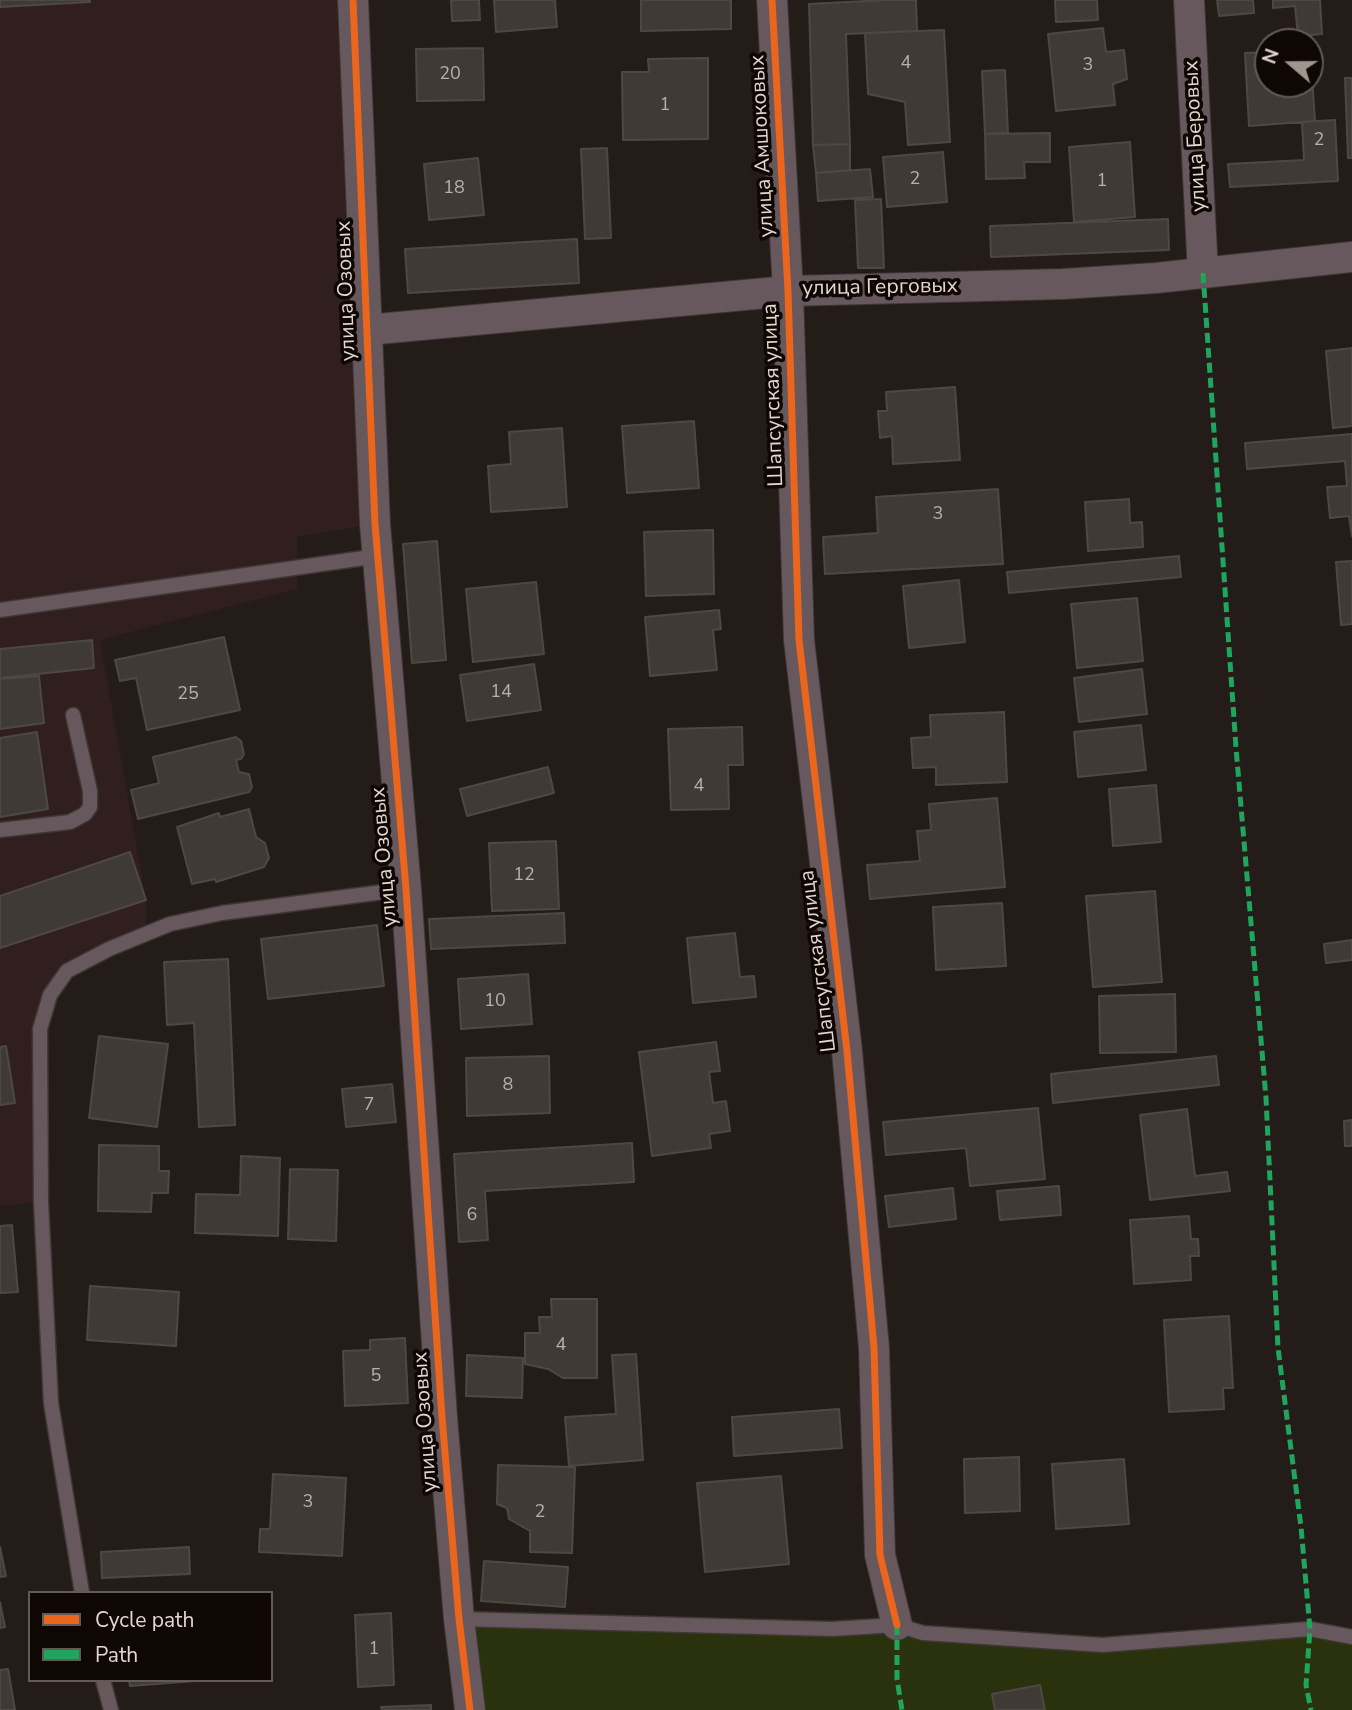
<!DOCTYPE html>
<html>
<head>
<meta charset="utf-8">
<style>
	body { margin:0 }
	#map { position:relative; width:1352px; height:1710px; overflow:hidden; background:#241c18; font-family:"Nunito Sans",sans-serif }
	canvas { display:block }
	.legend { position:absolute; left:28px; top:1591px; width:245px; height:91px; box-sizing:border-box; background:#0e0704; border:2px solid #635a56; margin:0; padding:9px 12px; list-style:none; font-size:21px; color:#e3d7d1 }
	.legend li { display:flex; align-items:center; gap:14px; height:35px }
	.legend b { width:35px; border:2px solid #635a56 }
	.north { position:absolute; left:1254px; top:28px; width:70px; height:70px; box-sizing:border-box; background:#0e0704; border:2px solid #635a56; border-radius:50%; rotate:290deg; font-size:19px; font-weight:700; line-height:28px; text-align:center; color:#e3d7d1 }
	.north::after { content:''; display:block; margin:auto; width:24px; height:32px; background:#a09690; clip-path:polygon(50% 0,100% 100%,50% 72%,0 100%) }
</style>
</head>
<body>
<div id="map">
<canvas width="1352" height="1710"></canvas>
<ul class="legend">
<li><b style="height:9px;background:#eb651d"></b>Cycle path</li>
<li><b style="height:9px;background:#20a55d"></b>Path</li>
</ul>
<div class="north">N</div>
</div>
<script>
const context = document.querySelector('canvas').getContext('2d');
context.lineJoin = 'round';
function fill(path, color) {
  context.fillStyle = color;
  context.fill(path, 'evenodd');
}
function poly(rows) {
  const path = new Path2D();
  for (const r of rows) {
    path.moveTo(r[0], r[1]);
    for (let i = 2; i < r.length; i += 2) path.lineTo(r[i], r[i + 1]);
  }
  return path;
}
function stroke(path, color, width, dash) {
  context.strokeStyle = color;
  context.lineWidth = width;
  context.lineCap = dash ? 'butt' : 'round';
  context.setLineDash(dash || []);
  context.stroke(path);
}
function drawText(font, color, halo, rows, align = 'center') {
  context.font = font + ' "Nunito Sans",sans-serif';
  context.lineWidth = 7;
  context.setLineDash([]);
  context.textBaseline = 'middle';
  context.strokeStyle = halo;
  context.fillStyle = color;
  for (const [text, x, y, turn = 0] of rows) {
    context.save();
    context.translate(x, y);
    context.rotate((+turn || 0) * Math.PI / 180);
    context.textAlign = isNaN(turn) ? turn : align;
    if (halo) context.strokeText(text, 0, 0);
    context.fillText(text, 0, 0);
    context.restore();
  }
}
fill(poly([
	[0,0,353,0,375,524,297,537,297,589,100,640,146,900,146,934,67,971,40,1029,41,1202,0,1206]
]), '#311f1f');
fill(poly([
	[459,1619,832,1629,1102,1645,1310,1629,1352,1637,1352,1710,470,1710]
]), '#29320c');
const building = poly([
	[0,0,90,0,90,2,0,7,0,0],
	[451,0,479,0,480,20,452,21,451,0],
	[494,0,555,0,557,27,496,32,494,0],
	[641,0,731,0,731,29,641,31,641,0],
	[886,0,916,0,917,31,846,34,850,144,813,145,809,4,886,0],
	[1055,0,1097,0,1098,20,1056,22,1055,0],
	[1217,0,1253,0,1254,13,1219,16,1217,0],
	[1273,0,1320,0,1322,34,1298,36,1295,6,1273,8,1273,0],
	[1103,28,1106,52,1124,50,1127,79,1113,84,1115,105,1056,111,1048,34,1103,28],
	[944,30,950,142,908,145,905,102,868,94,865,33,944,30],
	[483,48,484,100,417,101,416,49,483,48],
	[1310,49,1315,121,1249,126,1245,53,1268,52,1268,84,1310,84,1310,49],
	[708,58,708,139,623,140,622,72,649,72,648,59,708,58],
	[1005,70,1008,133,985,134,982,71,1005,70],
	[1345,78,1352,78,1352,158,1348,158,1345,78],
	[1335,120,1338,181,1230,187,1228,164,1304,160,1302,122,1335,120],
	[1050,133,1050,162,1024,162,1025,178,986,179,985,134,1050,133],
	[1130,142,1135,217,1074,222,1069,147,1130,142],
	[850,144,850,170,816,173,813,145,850,144],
	[607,148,611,238,585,239,581,149,607,148],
	[943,152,947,202,887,207,883,157,943,152],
	[478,158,484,215,429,220,424,164,478,158],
	[870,169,873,197,818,201,816,173,870,169],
	[881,199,884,268,858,268,855,200,881,199],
	[1168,219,1169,250,991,257,990,226,1168,219],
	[577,239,579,283,408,293,405,249,577,239],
	[1352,348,1352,426,1333,428,1326,351,1352,348],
	[955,387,960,460,893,464,892,436,880,438,878,411,887,411,886,392,955,387],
	[694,421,699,488,627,493,622,426,694,421],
	[562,428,567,507,491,512,488,466,511,464,509,432,562,428],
	[1352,434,1352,536,1349,516,1330,518,1327,487,1347,486,1345,461,1247,469,1245,443,1352,434],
	[998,489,1003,564,825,574,823,537,878,533,876,497,998,489],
	[1129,499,1130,523,1142,522,1143,547,1088,551,1085,502,1129,499],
	[713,530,714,594,646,596,644,532,713,530],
	[437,541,446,660,412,663,403,544,437,541],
	[1179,556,1181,577,1009,593,1007,572,1179,556],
	[1352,561,1352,624,1341,625,1336,562,1352,561],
	[959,580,965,642,909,648,903,586,959,580],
	[536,582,544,654,473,662,466,589,536,582],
	[1137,598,1143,661,1077,668,1071,604,1137,598],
	[719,610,721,629,713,630,717,670,650,676,645,617,719,610],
	[224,637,240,710,147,730,136,678,120,681,115,660,224,637],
	[92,640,94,668,0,678,0,649,92,640],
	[534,664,541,710,467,721,460,675,534,664],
	[1142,669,1147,714,1079,722,1074,678,1142,669],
	[39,676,44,723,0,729,0,679,39,676],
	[1004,712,1007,782,936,785,936,767,913,768,911,738,931,737,930,715,1004,712],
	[1141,725,1146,770,1078,777,1074,732,1141,725],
	[742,727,743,765,728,765,729,809,671,810,668,729,742,727],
	[37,732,48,809,0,817,0,738,37,732],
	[236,737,241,741,244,754,241,759,236,760,239,772,249,774,252,787,249,792,138,819,131,790,159,783,153,757,236,737],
	[548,767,554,793,467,816,460,789,548,767],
	[1156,785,1161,842,1113,846,1109,789,1156,785],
	[997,798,1005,887,870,899,867,865,920,861,917,831,931,830,929,804,997,798],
	[249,809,256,837,265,843,269,858,264,867,216,882,215,879,192,884,177,827,219,813,220,817,249,809],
	[556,841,559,909,492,911,489,843,556,841],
	[130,852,146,900,0,948,0,896,130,852],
	[1155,891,1162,982,1093,987,1086,896,1155,891],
	[1002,903,1006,966,936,970,933,907,1002,903],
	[564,913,565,943,431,949,429,919,564,913],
	[377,925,384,986,268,999,261,939,377,925],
	[735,933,740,977,754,976,756,997,693,1003,687,938,735,933],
	[1352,940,1352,960,1326,963,1324,944,1352,940],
	[228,959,235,1125,199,1127,194,1023,167,1025,164,962,228,959],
	[528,974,532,1024,461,1029,458,979,528,974],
	[1175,994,1176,1052,1100,1053,1099,996,1175,994],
	[99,1036,168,1044,157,1127,89,1118,99,1036],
	[716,1042,720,1071,709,1072,713,1103,726,1101,730,1131,709,1134,711,1148,652,1156,639,1052,716,1042],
	[6,1046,15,1103,0,1105,0,1047,6,1046],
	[549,1056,550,1113,467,1116,466,1058,549,1056],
	[1216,1056,1219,1085,1053,1103,1051,1074,1216,1056],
	[392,1084,396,1122,346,1127,342,1089,392,1084],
	[1038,1108,1045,1179,970,1186,966,1148,886,1155,883,1122,1038,1108],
	[1187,1109,1195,1176,1227,1172,1230,1191,1150,1200,1140,1115,1187,1109],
	[1352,1120,1352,1146,1345,1146,1344,1121,1352,1120],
	[632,1143,634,1182,485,1191,488,1240,459,1242,454,1154,632,1143],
	[99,1145,159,1146,159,1171,169,1171,168,1193,152,1193,151,1212,98,1211,99,1145],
	[241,1156,280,1158,278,1236,195,1233,196,1194,240,1195,241,1156],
	[290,1169,338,1170,336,1241,288,1239,290,1169],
	[1059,1186,1061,1215,1000,1220,997,1191,1059,1186],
	[953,1188,956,1219,889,1227,885,1196,953,1188],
	[1189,1216,1191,1239,1198,1239,1199,1256,1190,1256,1191,1280,1134,1284,1130,1220,1189,1216],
	[12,1225,18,1292,0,1293,0,1226,12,1225],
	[90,1286,179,1292,176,1346,87,1340,90,1286],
	[551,1299,597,1299,597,1378,563,1378,548,1369,525,1364,525,1333,540,1333,539,1317,552,1317,551,1299],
	[1229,1316,1233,1388,1223,1388,1224,1409,1169,1412,1164,1320,1229,1316],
	[405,1338,408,1403,345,1406,343,1351,370,1350,370,1340,405,1338],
	[636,1354,643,1460,569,1466,565,1417,616,1414,612,1355,636,1354],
	[467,1355,523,1358,522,1398,466,1396,467,1355],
	[839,1409,842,1448,734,1456,732,1417,839,1409],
	[1019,1457,1020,1511,965,1513,964,1459,1019,1457],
	[1124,1459,1129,1524,1056,1529,1052,1464,1124,1459],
	[498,1465,575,1467,572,1553,530,1552,530,1531,509,1519,507,1508,497,1504,498,1465],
	[273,1474,346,1478,342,1556,259,1552,260,1529,270,1529,273,1474],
	[781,1476,789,1564,705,1572,697,1483,781,1476],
	[0,1547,6,1576,0,1577,0,1547],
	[189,1547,190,1574,102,1578,101,1552,189,1547],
	[484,1561,568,1567,565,1607,481,1601,484,1561],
	[0,1602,5,1627,0,1628,0,1602],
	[391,1613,394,1685,358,1687,355,1615,391,1613],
	[8,1669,15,1710,0,1710,0,1670,8,1669],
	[129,1680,195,1680,195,1681,130,1686,129,1680],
	[1040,1685,1045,1710,995,1710,992,1694,1040,1685],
	[431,1705,431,1710,382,1710,381,1707,431,1705]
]);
fill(building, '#403a35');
stroke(building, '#4e4844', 2);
const service = poly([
	[0,610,378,556],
	[0,830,70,822,85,814,90,807,90,791,73,715],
	[82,1593,51,1403,41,1202,40,1029,50,995,67,971,109,949,170,924,222,913,406,889],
	[459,1619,832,1629,897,1625,923,1633,1102,1645,1310,1629,1352,1637],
	[103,1680,111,1710]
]);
const minor = poly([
	[353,0,375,524,406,889,442,1417,459,1619,470,1710],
	[772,0,788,291,799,640,847,1051,874,1348,880,1555,897,1625],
	[1189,0,1203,273],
	[367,330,788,291,1063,284,1156,278,1352,257]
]);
stroke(service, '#3e3733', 17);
stroke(minor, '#3e3733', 32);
stroke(service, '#67585e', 14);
stroke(minor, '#67585e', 30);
stroke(poly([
	[1203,273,1236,748,1266,1098,1278,1348,1301,1527,1310,1629,1306,1685,1311,1710],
	[897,1625,897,1679,902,1710]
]), '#20a55d', 5, [10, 5]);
stroke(poly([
	[353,0,375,524,406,889,442,1417,459,1619,470,1710],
	[772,0,788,291,799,640,847,1051,874,1348,880,1555,897,1625]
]), '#eb651d', 7);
drawText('18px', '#bab0aa', null, [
	["4",906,64],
	["3",1088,66],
	["20",450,75],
	["1",665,106],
	["2",1319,141],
	["2",915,180],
	["1",1102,182],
	["18",454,189],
	["3",938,515],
	["14",501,693],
	["25",188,695],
	["4",699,787],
	["12",524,876],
	["10",495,1002],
	["8",508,1086],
	["7",369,1106],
	["6",472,1216],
	["4",561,1346],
	["5",376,1377],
	["3",308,1503],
	["2",540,1513],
	["1",374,1650]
]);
drawText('21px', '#e3d7d1', '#0e0704', [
	["улица Беровых",1196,136,-93],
	["улица Амшоковых",763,146,-93],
	["улица Герговых",880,288,-1],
	["улица Озовых",347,291,-92],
	["Шапсугская улица",774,395,-92],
	["улица Озовых",385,857,-95],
	["Шапсугская улица",819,961,-97],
	["улица Озовых",426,1422,-94]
]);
</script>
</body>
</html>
